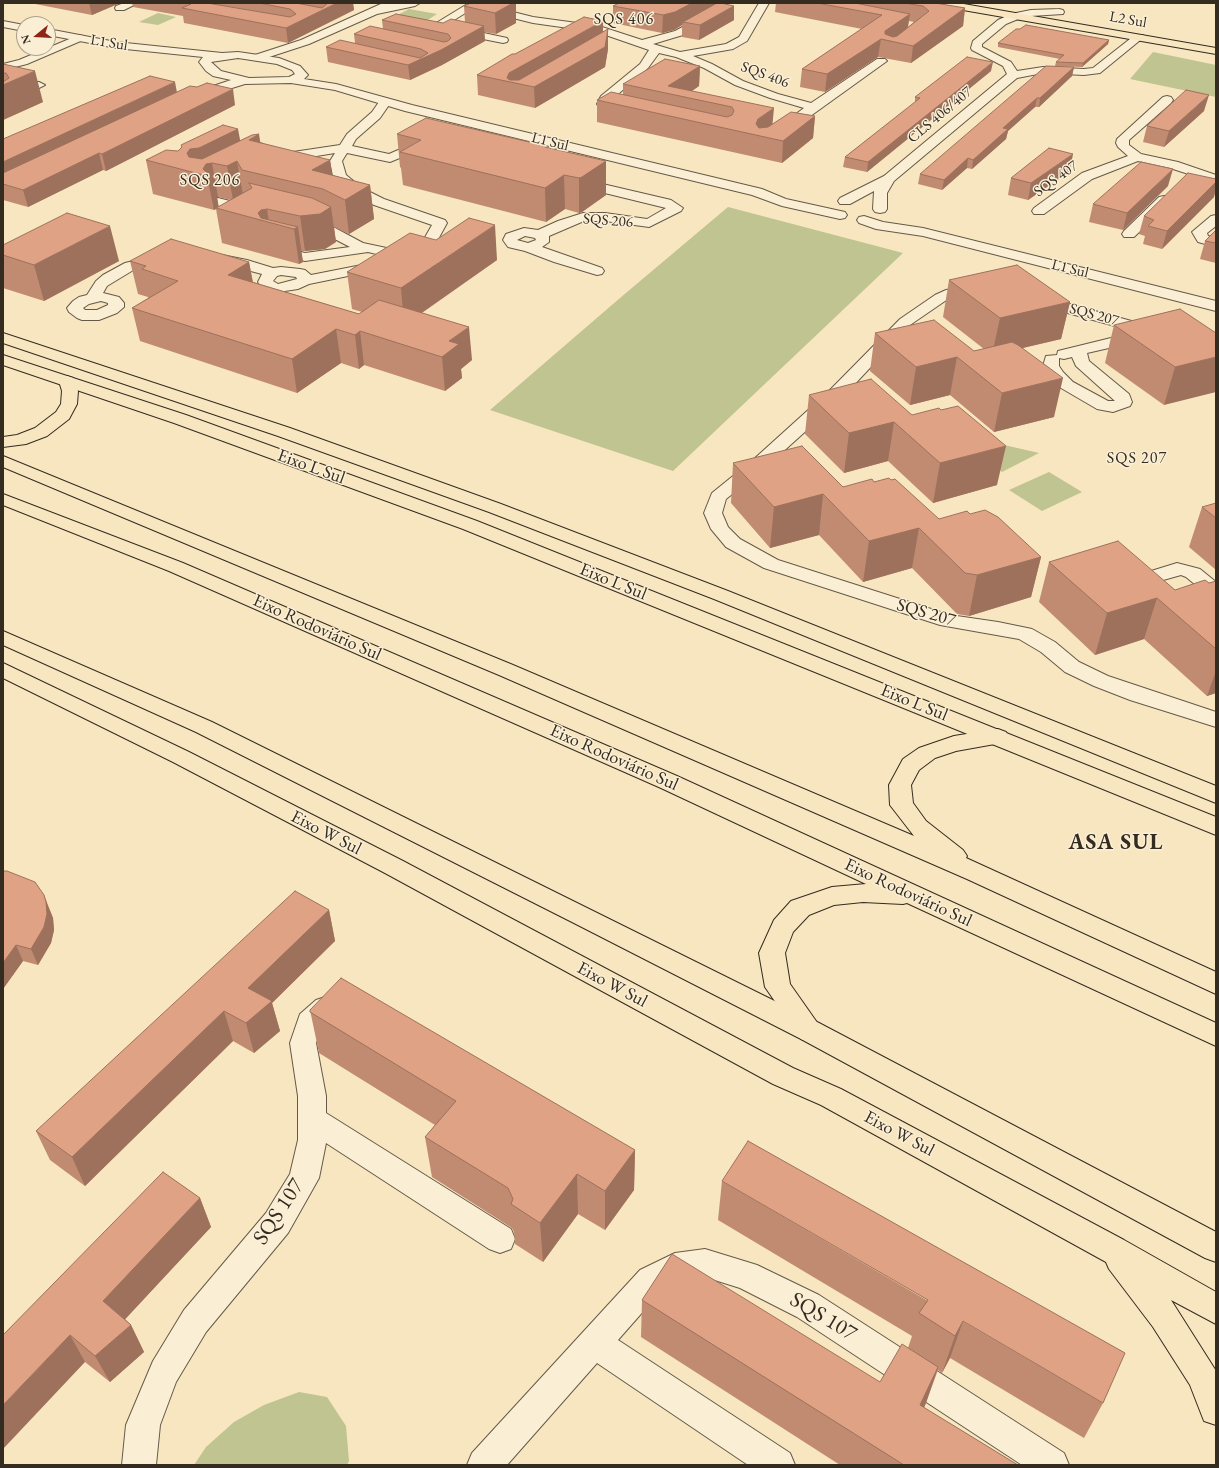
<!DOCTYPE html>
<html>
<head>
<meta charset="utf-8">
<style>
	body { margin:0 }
	#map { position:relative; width:1219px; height:1468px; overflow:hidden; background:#f7e6bf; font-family:"EB Garamond",serif }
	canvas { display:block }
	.frame { position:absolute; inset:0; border:4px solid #342b21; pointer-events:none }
	.north { position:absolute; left:16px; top:16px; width:40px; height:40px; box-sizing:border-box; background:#faefd5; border:1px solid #aba18d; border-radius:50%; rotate:252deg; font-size:11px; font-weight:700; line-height:16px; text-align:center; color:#342b21 }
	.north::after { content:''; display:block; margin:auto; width:14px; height:18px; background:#8f2418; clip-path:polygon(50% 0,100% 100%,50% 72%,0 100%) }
</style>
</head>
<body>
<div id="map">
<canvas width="1219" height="1468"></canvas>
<div class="frame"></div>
<div class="north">N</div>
</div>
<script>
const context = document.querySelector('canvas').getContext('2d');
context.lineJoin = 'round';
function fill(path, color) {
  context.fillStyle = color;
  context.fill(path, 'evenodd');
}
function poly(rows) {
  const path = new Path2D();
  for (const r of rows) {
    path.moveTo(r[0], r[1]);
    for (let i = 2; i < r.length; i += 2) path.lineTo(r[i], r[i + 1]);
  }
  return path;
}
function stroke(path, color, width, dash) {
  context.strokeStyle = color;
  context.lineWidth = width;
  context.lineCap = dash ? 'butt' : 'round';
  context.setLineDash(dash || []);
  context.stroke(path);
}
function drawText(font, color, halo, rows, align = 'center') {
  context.font = font + ' "EB Garamond",serif';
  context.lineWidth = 3;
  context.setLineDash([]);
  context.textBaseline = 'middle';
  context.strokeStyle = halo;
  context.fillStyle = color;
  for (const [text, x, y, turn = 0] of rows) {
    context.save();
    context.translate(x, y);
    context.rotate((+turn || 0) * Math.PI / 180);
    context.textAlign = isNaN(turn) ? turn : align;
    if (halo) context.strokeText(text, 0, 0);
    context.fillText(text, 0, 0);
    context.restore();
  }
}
fill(poly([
	[409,9,437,14,423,23,394,17],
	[158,13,176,17,158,25,139,22],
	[1153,52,1216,65,1216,97,1130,79],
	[728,207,903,253,673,471,490,410,620,298],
	[978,439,1039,453,1002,472,974,448],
	[1049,472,1082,492,1042,511,1009,490],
	[299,1392,327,1397,346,1426,349,1461,347,1465,194,1465,206,1447,234,1422,264,1405]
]), '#bfc490');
const minor = poly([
	[124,3,138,3,124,10,116,10,115,8,116,6,124,3],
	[383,3,420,3,415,6,377,14,309,44,263,59,255,59,253,57,255,55,301,40,383,3],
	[469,3,480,4,446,25,507,38,508,40,507,42,503,43,443,31,433,25,469,3],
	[759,3,769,3,747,41,733,49,693,56,712,64,743,81,778,94,811,103,877,59,885,59,887,61,784,135,780,136,776,135,774,132,776,129,804,108,770,98,735,85,704,68,676,57,659,53,648,68,610,101,610,102,619,106,621,109,619,112,615,113,599,107,597,104,601,96,640,64,649,50,597,32,533,23,493,13,492,11,497,8,533,17,599,26,642,40,675,31,705,15,713,15,714,17,713,19,683,35,653,44,680,52,726,44,739,37,759,3],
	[79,35,83,36,84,38,83,40,27,64,3,70,3,64,19,60,79,35],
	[3,81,39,82,45,85,39,88,3,87,3,81],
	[1167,96,1171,97,1173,100,1171,103,1129,140,1129,145,1141,154,1178,162,1216,175,1216,183,1170,168,1138,161,1092,179,1044,214,1034,214,1032,211,1034,208,1082,173,1128,156,1118,147,1116,143,1117,139,1163,97,1167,96],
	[385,98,391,102,380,118,356,139,352,146,389,154,419,141,429,142,431,145,429,148,421,149,390,162,347,153,342,161,346,175,362,188,384,199,445,220,447,223,430,254,410,262,368,252,305,261,268,252,266,249,268,246,273,245,305,253,350,247,325,234,302,227,300,224,302,221,307,220,335,228,363,243,410,253,419,248,432,225,374,205,352,194,333,176,330,161,335,153,273,163,267,159,273,155,340,145,347,134,372,112,381,99,385,98],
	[577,178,671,200,683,208,681,211,649,227,605,221,584,221,549,236,549,242,542,247,602,268,604,271,602,274,597,275,554,262,525,251,508,247,503,240,506,234,524,228,538,230,558,221,583,213,605,213,647,219,666,208,572,185,570,182,572,179,577,178],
	[525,236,535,238,536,240,528,243,517,240,525,236],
	[1164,196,1169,197,1171,200,1169,203,1134,237,1124,237,1122,234,1124,231,1159,197,1164,196],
	[218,198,258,208,260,211,258,214,253,215,213,205,211,202,213,199,218,198],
	[1216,215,1216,226,1207,233,1208,236,1216,238,1216,247,1198,242,1192,232,1211,216,1216,215],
	[159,255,164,256,166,259,164,262,135,269,107,286,103,293,119,297,124,303,124,307,117,313,99,320,82,320,77,318,69,312,67,308,73,301,79,297,87,295,96,281,103,275,125,263,159,255],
	[101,301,108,303,108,305,97,310,85,310,83,308,89,304,101,301],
	[222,255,247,260,273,268,281,267,300,269,305,270,311,275,377,262,382,263,384,266,382,269,309,284,298,289,278,292,264,289,260,285,258,282,262,274,217,262,215,259,217,256,222,255],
	[281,275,296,277,297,279,278,284,273,281,277,276,281,275],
	[975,285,980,286,982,289,980,292,955,297,945,301,910,325,839,401,766,467,726,499,722,513,728,527,740,539,778,560,950,615,998,622,1032,629,1055,642,1079,662,1108,676,1216,712,1216,727,1130,700,1094,686,1065,672,1041,652,1019,639,940,625,764,568,726,547,711,529,704,513,712,493,754,459,827,393,900,319,935,295,946,290,975,285],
	[1040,296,1157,328,1160,331,1157,334,1147,334,1145,337,1122,345,1087,353,1089,361,1129,394,1132,402,1130,406,1113,412,1097,409,1061,388,1050,378,1043,366,1046,356,1057,355,1058,351,1111,338,1133,331,1035,304,1032,301,1035,298,1040,296],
	[1072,357,1076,366,1115,401,1108,401,1073,382,1063,372,1059,366,1059,358,1064,359,1072,357],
	[1177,563,1200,569,1216,582,1216,598,1209,596,1186,577,1181,575,1142,586,1135,584,1132,580,1135,576,1177,563],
	[337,993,346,996,350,1004,346,1012,334,1016,321,1028,316,1043,326,1096,326,1113,511,1229,515,1239,511,1249,500,1253,489,1249,326,1143,319,1178,288,1233,206,1332,176,1382,160,1425,156,1465,122,1465,126,1425,153,1361,184,1310,266,1213,290,1174,298,1140,298,1096,290,1043,300,1014,316,1000,337,993],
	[705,1249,757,1265,819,1295,1064,1453,1069,1465,1022,1465,797,1317,740,1288,705,1277,679,1281,662,1290,618,1340,790,1453,795,1465,748,1465,597,1363,507,1465,467,1465,472,1453,640,1270,675,1253,705,1249]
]);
const tertiary = poly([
	[1059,9,1063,10,1064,12,1063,14,1031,16,1018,19,1006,24,982,44,982,47,1011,62,1017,71,1043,67,1084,69,1093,68,1135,35,1143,35,1144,37,1100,73,1084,75,1043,73,1017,78,894,181,887,193,887,209,885,212,880,213,875,212,873,209,874,191,850,204,840,204,838,201,840,198,884,176,1007,74,1003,66,972,50,971,48,973,41,998,20,1011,14,1031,10,1059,9],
	[3,21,24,25,24,31,3,27,3,21],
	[48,29,116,42,222,53,238,52,279,58,300,66,308,75,304,79,336,84,412,105,762,189,786,199,845,212,847,215,845,218,840,219,782,206,752,195,405,111,335,90,291,83,245,84,193,100,187,96,189,94,231,80,213,76,206,71,199,62,203,57,116,48,48,35,48,29],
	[238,58,277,64,292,70,295,74,289,77,249,78,221,71,211,62,238,58],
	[864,216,883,222,923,228,1216,301,1216,311,923,236,876,229,859,223,857,220,859,217,864,216]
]);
const primary = poly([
	[935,3,958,3,1216,48,1216,54,940,6,935,3],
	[3,333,290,428,501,504,728,591,1216,786,1216,803,714,599,489,512,278,436,3,343,3,333],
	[3,355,186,415,477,521,1216,817,1216,835,463,529,174,423,3,365,3,355],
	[3,631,212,722,819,1023,1216,1232,1216,1262,1205,1258,801,1039,574,923,196,732,3,645,3,631],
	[3,663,189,752,403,861,793,1068,841,1089,1124,1240,1216,1292,1216,1324,1171,1300,1216,1371,1216,1425,1204,1421,1190,1385,1153,1327,1109,1269,1106,1262,821,1105,773,1084,385,873,173,762,3,678,3,663]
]);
const trunk = poly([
	[67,376,73,378,78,391,77,404,69,419,47,436,26,444,3,447,3,437,17,435,35,428,56,412,61,404,62,391,59,381,61,378,67,376],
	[3,456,513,665,914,836,890,805,889,785,903,759,919,748,954,736,998,729,1006,732,1009,737,1006,742,956,751,935,758,919,770,911,785,913,803,926,821,963,850,967,856,966,858,1216,972,1216,994,967,879,499,675,3,467,3,456],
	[3,494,183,563,677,776,1216,1023,1216,1046,907,903,903,904,863,902,834,905,809,915,793,932,785,953,790,984,823,1031,819,1039,810,1042,801,1039,765,987,759,953,774,920,791,901,832,887,866,884,661,788,169,571,3,505,3,494]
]);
stroke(minor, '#655a48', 2);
stroke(tertiary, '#655a48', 2);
stroke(primary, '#342b21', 2);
stroke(trunk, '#342b21', 2);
fill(minor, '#faefd5');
fill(tertiary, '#faefd5');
fill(primary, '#f7e6bf');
fill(trunk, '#f7e6bf');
fill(poly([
	[30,3,120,3,92,15],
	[132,3,353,3,354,10,288,43,184,23,183,16,133,7],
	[471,3,516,3,516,23,496,34,484,32,485,41,442,65,410,80,328,62,326,47,355,43,354,34,383,29,382,20,443,23,465,22,464,6],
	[616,3,724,3,723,4,734,6,734,20,699,40,682,37,682,25,674,30,662,33,613,23,613,6,618,3],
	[776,3,935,3,965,8,963,26,911,63,878,57,825,92,800,87,802,69,862,29,775,12],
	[909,21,914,22,908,27],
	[603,32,608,49,605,67,535,108,478,95,477,75,515,54],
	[1109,40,1108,44,1082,67,1055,66,1056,62,1060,59,998,47,998,43],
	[3,64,43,102,3,120],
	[700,66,699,86,692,91,773,124,815,116,813,138,782,163,597,122,597,100,623,94,623,84],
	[1074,67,1072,76,1039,107,1035,107,1008,131,1006,139,972,169,967,168,942,190,918,184,920,174],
	[991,71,867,172,843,167,845,157,915,103,915,97],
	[177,92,235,105,106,171,103,170,28,207,3,200,3,139],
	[1204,111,1164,147,1143,142,1147,126],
	[397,134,545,147,606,161,606,195,582,212,579,213,565,209,546,222,403,185,401,168,400,167],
	[240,141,261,142,332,175,370,185,374,219,349,234,334,227,336,242,325,249,305,251,301,251,303,262,299,264,222,243,216,209,214,210,153,194,146,160,178,151],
	[217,197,218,197,231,200,218,207],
	[1070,171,1028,200,1008,195,1011,178],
	[1216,179,1216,188,1214,197,1162,249,1143,244,1145,236,1139,234,1144,216],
	[1168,186,1123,230,1089,222,1093,204],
	[1216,230,1216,263,1200,259,1205,241],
	[3,245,119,261,44,301,3,288],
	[497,260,422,313,472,360,461,369,462,378,445,391,364,365,359,369,341,363,297,393,140,341,132,308,148,298,148,297,138,294,130,261,249,262,253,282,359,314,362,312,352,309,347,272],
	[949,280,1070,302,1061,339,1023,348,1054,417,994,432,950,395,910,405,870,371,875,333,974,351,984,349,943,317],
	[1114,325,1216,333,1164,405,1105,363],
	[809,395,912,415,997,485,933,503,888,461,844,473,805,434],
	[733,463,843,487,874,482,939,519,970,514,1041,557,1031,597,969,616,957,614,912,568,863,582,819,535,770,548,731,503],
	[1216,503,1216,570,1189,547,1202,507],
	[1049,562,1175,590,1209,583,1216,581,1216,693,1207,696,1144,639,1095,655,1039,602],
	[3,871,50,911,53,918,54,930,51,943,38,965,23,961,3,989],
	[329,910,335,941,272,1003,280,1031,254,1053,233,1041,85,1186,50,1160,36,1131],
	[310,1010,635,1150,634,1190,605,1230,578,1214,543,1262,515,1244,514,1232,512,1228,432,1177,425,1137,435,1125,319,1053],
	[722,1181,1103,1403,1084,1438,950,1358,942,1373,938,1370,924,1408,1018,1465,840,1465,641,1337,642,1300,880,1382,908,1348,912,1336,718,1220],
	[200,1198,211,1227,125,1319,131,1325,144,1352,110,1382,85,1362,3,1335]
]), '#c18b72');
fill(poly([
	[89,3,120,3,92,15],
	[337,3,353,3,354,10,288,43,286,28],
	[513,3,516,3,516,23,496,34,495,13],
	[692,3,724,3,687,23,683,22,682,25,674,30,662,33,663,15],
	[734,6,734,20,699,40,700,25],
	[965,8,963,26,911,63,913,46],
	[910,14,907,31,893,42,884,40,885,31],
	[603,21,603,40,525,85,507,81,507,78,509,73],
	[484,26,485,41,442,65,410,80,408,65],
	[608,29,608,49,605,67,535,108,534,87],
	[881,39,878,57,825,92,827,74],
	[1109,40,1108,44,1082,67,1083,63],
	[993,62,991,71,867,172,868,162],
	[700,66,699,86,683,97,668,86],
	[1074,67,1072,76,1039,107,1040,98],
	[35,71,43,102,3,120,3,85],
	[175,82,178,98,3,181,3,162],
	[233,89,235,105,106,171,102,154],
	[1209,95,1204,111,1164,147,1169,131],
	[1037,98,1035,107,1008,131,1006,139,972,169,973,160,1003,128],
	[774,108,772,129,763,136,756,124,758,119],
	[815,116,813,138,782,163,783,141],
	[238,129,244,161,237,161,243,195,233,200,227,166,212,163,218,197,217,197,219,208,216,208,216,209,214,210,207,176,191,172,187,153,190,149],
	[259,134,264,167,249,140],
	[99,153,103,170,28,207,23,190],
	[1073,154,1070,171,1028,200,1031,183],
	[968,158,967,168,942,190,944,180],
	[330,160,335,194,312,170],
	[606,161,606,195,582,212,579,213,579,178],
	[1173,169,1168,186,1123,230,1127,213],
	[564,175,565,209,546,222,545,188],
	[1216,182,1216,188,1214,197,1162,249,1167,231],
	[370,185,374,219,349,234,345,200],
	[331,207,336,242,325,249,305,251,300,216],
	[267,209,269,222,259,220,258,213,261,210],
	[495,225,497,260,404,325,401,288],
	[110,226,119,261,44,301,34,265],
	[298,227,303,262,299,264,294,229],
	[249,262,255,295,228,275],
	[1070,302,1061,339,992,355,1000,318],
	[469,327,472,360,461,369,462,378,445,391,442,357,449,341],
	[336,329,341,363,297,393,292,359],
	[360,331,364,365,359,369,355,335],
	[957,357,950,395,910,405,916,367],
	[1216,357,1216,392,1164,405,1175,367],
	[1063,378,1054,417,994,432,1002,393],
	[894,422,888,461,844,473,849,433],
	[1006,446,997,485,933,503,940,463],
	[823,494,819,535,770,548,774,507],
	[919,528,912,568,863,582,869,541],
	[1041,557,1031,597,969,616,977,575],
	[1157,598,1144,639,1095,655,1107,613],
	[1216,671,1216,693,1207,696],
	[44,895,53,918,54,930,51,943,38,965,31,949],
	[329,910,335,941,272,1003,280,1031,254,1053,246,1023,248,988],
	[16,945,23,961,3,989,3,963],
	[224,1011,233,1041,85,1186,72,1157],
	[635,1150,634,1190,605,1230,605,1191],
	[577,1174,578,1214,543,1262,540,1223],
	[200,1198,211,1227,117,1328,103,1301],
	[963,1321,950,1358,942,1373,955,1336],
	[131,1325,144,1352,110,1382,95,1356],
	[70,1335,85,1362,3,1449,3,1405],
	[938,1367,926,1403,908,1441,920,1405]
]), '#9d715c');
const building = poly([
	[188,3,207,3,290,17,296,14,290,9,259,3,296,3,322,8,328,3,337,3,286,28,182,8,191,4,188,3],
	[471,3,513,3,495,13,464,6,471,3],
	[619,3,692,3,675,12,663,15,613,6,619,3],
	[717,3,721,3,734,6,700,25,683,22,717,3],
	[817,3,855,3,910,14,885,31,885,34,893,37,897,36,929,11,923,6,904,3,935,3,965,8,913,46,881,39,827,74,802,69,882,15,817,3],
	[396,14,443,23,451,19,484,26,441,50,408,65,326,47,340,40,420,58,428,53,421,49,354,34,370,26,444,42,448,41,451,38,448,34,382,20,396,14],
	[584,17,603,21,509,73,507,78,510,80,519,80,608,29,605,47,534,87,477,75,512,54,515,54,584,17],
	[1026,25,1109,40,1083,63,1056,62,1064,55,998,43,1016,29,1020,29,1026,25],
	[967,57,993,62,868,162,845,157,920,98,915,97,967,57],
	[665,59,700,66,668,86,774,108,758,119,756,124,759,128,768,127,791,112,815,116,783,141,597,100,611,92,727,117,732,115,734,111,732,107,623,84,665,59],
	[3,64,35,71,3,85,3,82,9,78,6,73,3,73,3,64],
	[1046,66,1074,67,1040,98,1037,98,1003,128,1008,129,973,160,968,158,944,180,920,174,1046,66],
	[150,76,175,82,3,162,3,139,150,76],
	[207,83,233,89,102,154,99,153,23,190,3,184,3,173,190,86,197,87,207,83],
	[1186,90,1209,95,1169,131,1147,126,1186,90],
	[426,118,529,142,532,141,542,143,545,147,606,161,582,177,579,178,564,175,545,188,400,152,421,140,397,134,426,118],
	[223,125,238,129,199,148,190,149,187,153,189,157,202,159,252,135,259,134,249,140,330,160,312,170,370,185,345,200,323,189,242,170,237,161,227,166,212,163,206,164,203,169,206,172,212,174,207,176,146,160,166,150,178,151,182,147,181,145,223,125],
	[1049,148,1073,154,1031,183,1011,178,1049,148],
	[1141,162,1173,169,1127,213,1093,204,1141,162],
	[1188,173,1216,179,1216,182,1167,231,1148,226,1154,220,1144,216,1188,173],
	[249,183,312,198,331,207,320,214,300,216,267,209,261,210,258,213,261,218,298,227,294,229,216,208,252,188,249,183],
	[67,213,110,226,34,265,3,255,3,245,67,213],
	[469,218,495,225,401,288,347,272,410,233,436,240,469,218],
	[1216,230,1216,243,1205,241,1216,230],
	[171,239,249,262,228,275,359,314,379,300,469,327,449,341,459,344,442,357,360,331,355,335,336,329,292,359,132,308,178,281,142,269,146,266,130,261,171,239],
	[1017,265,1070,302,1000,318,949,280,1017,265],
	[1180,309,1216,333,1216,357,1175,367,1114,325,1180,309],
	[934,320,974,351,1012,342,1018,345,1063,378,1002,393,957,357,916,367,875,333,934,320],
	[871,379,912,415,939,408,941,410,958,406,1006,446,940,463,894,422,849,433,809,395,871,379],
	[802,446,843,487,872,479,874,482,889,478,891,480,895,479,939,519,967,511,970,514,985,510,998,517,1041,557,977,575,965,573,919,528,869,541,823,494,774,507,733,463,802,446],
	[1216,503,1216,518,1202,507,1216,503],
	[1118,541,1175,590,1205,580,1209,583,1216,581,1216,649,1157,598,1107,613,1049,562,1118,541],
	[3,871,7,871,35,882,44,895,46,902,47,914,44,927,31,949,16,945,3,963,3,871],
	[295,891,329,910,248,988,272,1001,246,1023,224,1011,72,1157,36,1131,295,891],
	[341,978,635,1150,605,1191,577,1174,540,1223,511,1204,513,1199,508,1188,425,1137,456,1101,310,1012,310,1010,341,978],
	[748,1141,1125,1353,1103,1403,963,1321,955,1336,919,1313,928,1300,722,1181,748,1141],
	[163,1172,200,1198,103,1301,131,1325,95,1356,70,1335,3,1405,3,1335,163,1172],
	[672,1254,880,1382,902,1344,938,1367,920,1405,1018,1465,904,1465,642,1300,672,1254]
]);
fill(building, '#e0a284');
stroke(building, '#9d715c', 1);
drawText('15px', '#342b21', '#faefd5', [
	["L2 Sul",1128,20,10],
	["L1 Sul",109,43,9],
	["SQS 406",765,75,20],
	["CLS 406/407",940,115,-40],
	["L1 Sul",550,142,14],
	["SQS 407",1056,179,-36],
	["SQS 206",608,221,4],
	["L1 Sul",1070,269,14],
	["SQS 207",1094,315,15]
]);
context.letterSpacing = '1px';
drawText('16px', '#342b21', '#faefd5', [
	["SQS 406",624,20],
	["SQS 206",210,181],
	["SQS 207",1137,459]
]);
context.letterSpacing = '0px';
drawText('18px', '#342b21', '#faefd5', [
	["Eixo L Sul",311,467,20],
	["Eixo L Sul",613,582,22],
	["SQS 207",926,613,16],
	["Eixo Rodoviário Sul",317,628,24],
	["Eixo L Sul",914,703,22],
	["Eixo Rodoviário Sul",614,758,24],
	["Eixo W Sul",326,833,27],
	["Eixo Rodoviário Sul",908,893,25],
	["Eixo W Sul",612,985,28],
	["Eixo W Sul",899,1134,28]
]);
context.letterSpacing = '1px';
drawText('bold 22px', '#342b21', '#faefd5', [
	["ASA SUL",1116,843]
]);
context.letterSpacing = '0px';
drawText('22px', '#342b21', '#faefd5', [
	["SQS 107",279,1212,-57],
	["SQS 107",823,1317,31]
]);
</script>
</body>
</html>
